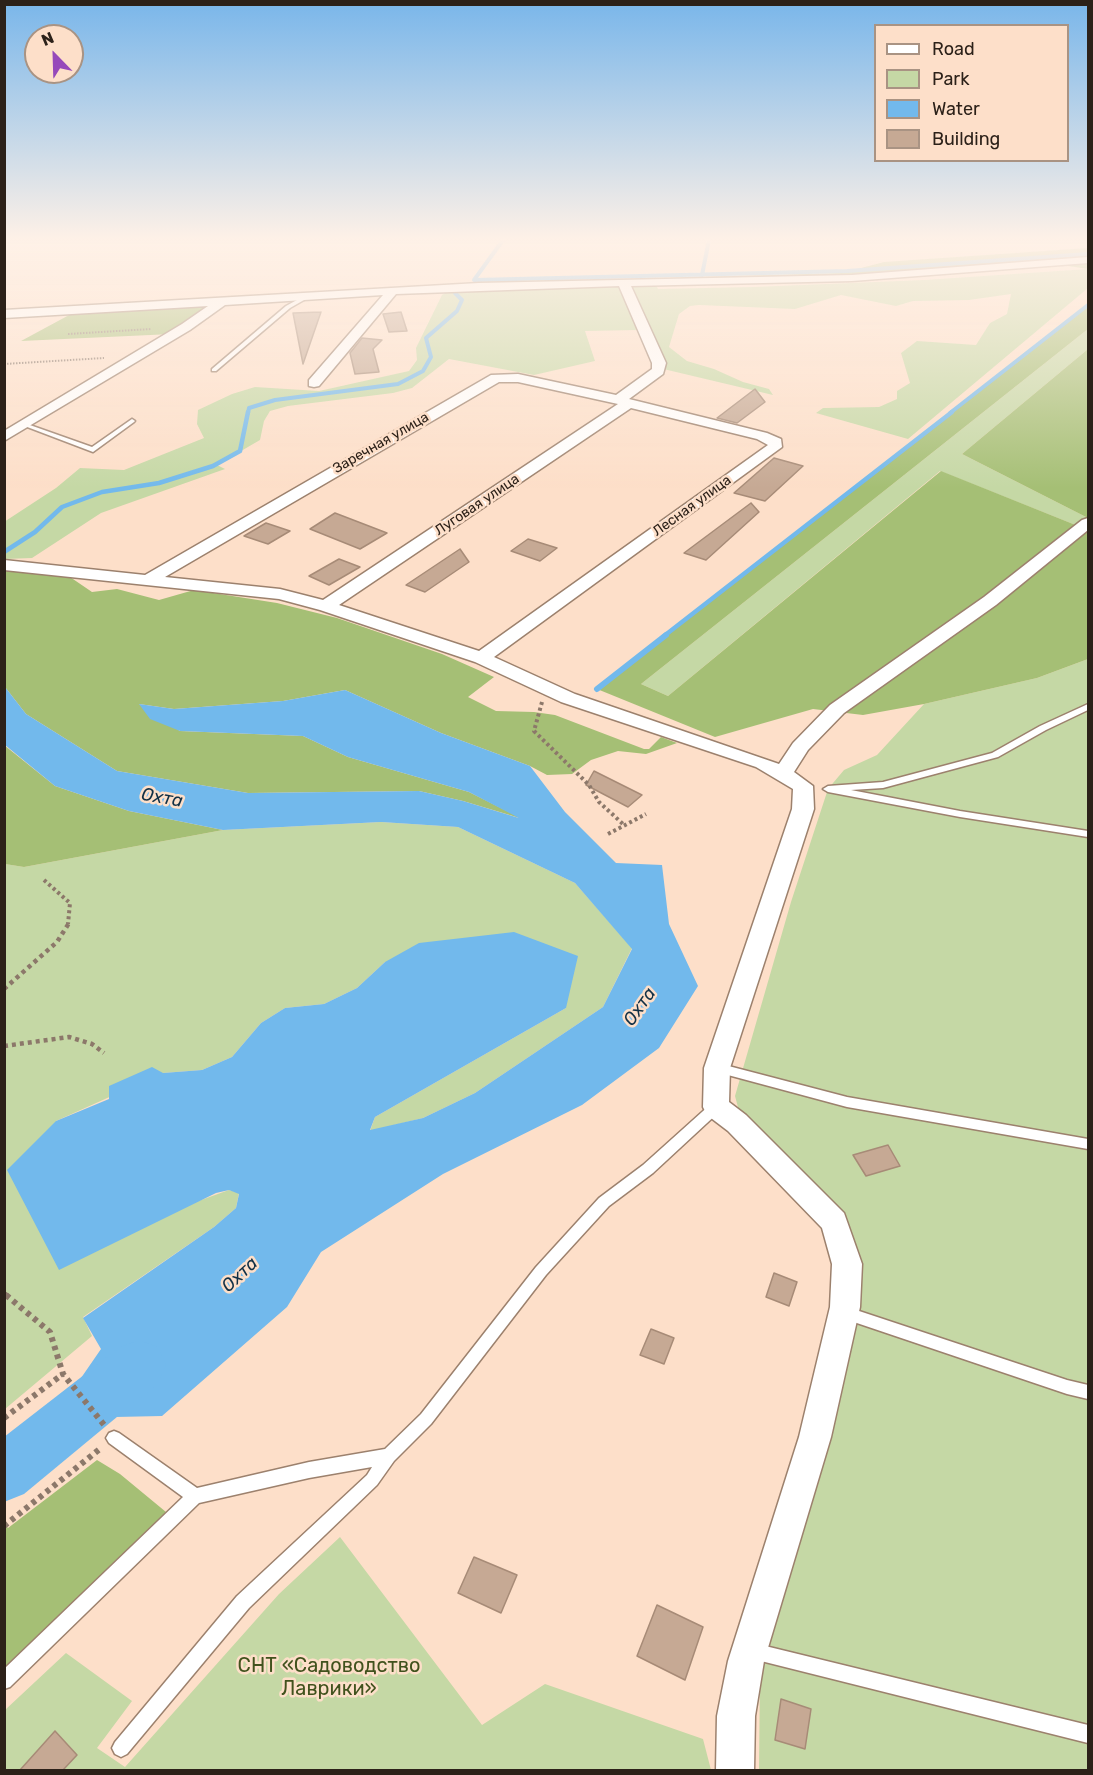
<!DOCTYPE html>
<html>
<head>
<meta charset="utf-8">
<style>
	body { margin:0 }
	#map { position:relative; width:1093px; height:1775px; overflow:hidden; background:#fddfc9; font-family:Rubik,sans-serif }
	canvas { display:block }
	.frame { position:absolute; inset:0; border:6px solid #2c2119; pointer-events:none }
	.legend { position:absolute; left:874px; top:24px; width:195px; height:138px; box-sizing:border-box; background:#fddfc9; border:2px solid #a99383; margin:0; padding:8px 10px; list-style:none; font-size:18px; color:#2c2119 }
	.legend li { display:flex; align-items:center; gap:12px; height:30px }
	.legend b { width:30px; border:2px solid #a99383 }
	.north { position:absolute; left:24px; top:24px; width:60px; height:60px; box-sizing:border-box; background:#fddfc9; border:2px solid #a99383; border-radius:50%; rotate:337deg; font-size:16px; font-weight:700; line-height:24px; text-align:center; color:#2c2119 }
	.north::after { content:''; display:block; margin:auto; width:21px; height:27px; background:#9649ba; clip-path:polygon(50% 0,100% 100%,50% 72%,0 100%) }
</style>
</head>
<body>
<div id="map">
<canvas width="1093" height="1775"></canvas>
<div class="frame"></div>
<ul class="legend">
<li><b style="height:8px;background:#fff"></b>Road</li>
<li><b style="height:16px;background:#c5d8a5"></b>Park</li>
<li><b style="height:16px;background:#72b9ec"></b>Water</li>
<li><b style="height:16px;background:#c6a994"></b>Building</li>
</ul>
<div class="north">N</div>
</div>
<script>
const context = document.querySelector('canvas').getContext('2d');
context.lineJoin = 'round';
function fill(path, color) {
  context.fillStyle = color;
  context.fill(path, 'evenodd');
}
function poly(rows) {
  const path = new Path2D();
  for (const r of rows) {
    path.moveTo(r[0], r[1]);
    for (let i = 2; i < r.length; i += 2) path.lineTo(r[i], r[i + 1]);
  }
  return path;
}
function stroke(path, color, width, dash) {
  context.strokeStyle = color;
  context.lineWidth = width;
  context.lineCap = dash ? 'butt' : 'round';
  context.setLineDash(dash || []);
  context.stroke(path);
}
function drawText(font, color, halo, rows, align = 'center') {
  context.font = font + ' Rubik,sans-serif';
  context.lineWidth = 5;
  context.setLineDash([]);
  context.textBaseline = 'middle';
  context.strokeStyle = halo;
  context.fillStyle = color;
  for (const [text, x, y, turn = 0] of rows) {
    context.save();
    context.translate(x, y);
    context.rotate((+turn || 0) * Math.PI / 180);
    context.textAlign = isNaN(turn) ? turn : align;
    if (halo) context.strokeText(text, 0, 0);
    context.fillText(text, 0, 0);
    context.restore();
  }
}
fill(poly([
	[1088,269,1088,288,908,439,816,413,823,408,879,407,897,399,897,391,910,383,901,353,917,341,976,345,990,323,1007,314,1011,294,969,300,913,301,896,306,841,295,795,309,699,305,690,306,679,314,669,347,687,361,714,369,743,382,769,389,773,395,655,367,638,330,585,331,595,361,534,375,449,359,412,388,393,393,288,406,270,411,264,421,260,440,217,465,225,469,101,513,32,558,5,559,4,522,56,488,80,468,124,470,204,438,197,424,198,410,232,394,255,387,319,391,409,371,417,360,416,348,442,295,447,292,466,293,470,286,655,283,658,289,753,287,924,280],
	[1088,329,1088,349,962,454,1088,518,1088,530,940,471,668,696,641,684],
	[1088,659,1088,1770,759,1770,760,1676,839,1402,857,1315,858,1256,739,1111,735,1096,791,902,828,789,844,770,877,755,924,704,1037,678],
	[381,822,458,827,575,883,632,948,603,1007,475,1093,423,1118,370,1131,375,1117,566,1008,385,962,357,988,324,1004,285,1008,261,1023,232,1057,202,1070,163,1073,56,1121,190,1204,229,1190,239,1193,236,1208,214,1227,83,1317,92,1336,5,1409,5,864,24,867,223,830],
	[340,1537,482,1725,545,1684,703,1739,711,1770,5,1770,5,1710,66,1653,132,1701,97,1748,125,1767,279,1594]
]), '#c5d8a5');
fill(poly([
	[1088,248,1088,269,1042,262,850,276,496,283,842,273,884,262],
	[214,303,172,334,21,341,71,314],
	[1088,305,1088,329,641,684,668,696,941,471,1088,530,1088,659,1037,678,924,704,863,715,813,709,715,737,597,689],
	[1088,349,1088,518,962,454],
	[5,569,70,577,92,592,117,589,159,600,194,590,277,603,337,618,442,654,494,677,468,697,496,711,534,712,555,715,644,749,649,749,661,737,677,743,646,754,618,751,591,760,572,774,547,775,530,766,441,733,345,690,283,701,174,709,139,704,180,731,303,736,348,757,469,792,523,819,463,801,419,791,248,793,117,771,26,714,5,687],
	[4,745,55,786,129,811,223,830,24,867,5,864],
	[97,1460,120,1474,166,1512,5,1669,4,1523,8,1528]
]), '#a5bf75');
fill(poly([
	[5,687,26,714,117,771,248,793,419,791,463,801,519,818,469,792,348,757,303,736,180,731,150,719,139,704,174,709,283,701,345,690,441,733,530,766,565,812,616,863,662,865,669,924,698,986,659,1048,582,1105,443,1174,321,1252,287,1307,162,1416,115,1417,81,1378,101,1349,83,1318,214,1227,236,1208,239,1194,229,1190,216,1193,59,1270,7,1170,56,1121,109,1099,109,1086,152,1067,163,1073,202,1070,232,1057,261,1023,285,1008,324,1004,357,988,385,962,419,943,514,932,578,956,566,1008,375,1117,370,1130,423,1118,475,1093,603,1007,632,949,575,883,458,827,381,822,223,830,129,811,55,786,5,745]
]), '#72b9ec');
stroke(poly([
	[503,240,474,280,847,271,1088,254],
	[702,275,709,240],
	[248,413,249,408,275,400,398,384,423,371,431,357,426,338,457,311,462,300,455,293],
	[950,413,1088,305]
]), '#72b9ec', 4);
stroke(poly([
	[4,552,35,532,62,507,102,492,159,483,213,466,240,451,248,412],
	[664,636,952,412]
]), '#72b9ec', 4.5);
stroke(poly([
	[597,689,666,635]
]), '#72b9ec', 6);
fill(poly([
	[139,1340,158,1347,166,1365,158,1383,24,1494,4,1502,4,1437,120,1347,139,1340]
]), '#72b9ec');
const building = poly([
	[321,312,303,364,293,313,321,312],
	[401,312,407,331,389,332,383,314,401,312],
	[362,338,382,340,373,349,379,372,355,374,350,353,362,338],
	[755,389,765,402,737,423,717,418,755,389],
	[774,458,803,466,765,501,734,493,774,458],
	[751,503,759,512,706,560,684,553,751,503],
	[335,513,387,533,360,549,310,529,335,513],
	[266,523,290,531,268,544,244,536,266,523],
	[528,539,557,548,540,561,511,551,528,539],
	[460,549,469,562,425,592,406,585,460,549],
	[339,559,360,567,329,585,309,576,339,559],
	[594,771,642,795,628,807,586,785,594,771],
	[888,1145,900,1166,866,1176,853,1155,888,1145],
	[774,1273,797,1282,789,1306,766,1297,774,1273],
	[651,1329,674,1338,664,1364,640,1355,651,1329],
	[474,1557,517,1575,501,1613,458,1593,474,1557],
	[657,1605,703,1627,685,1680,637,1656,657,1605],
	[781,1699,811,1709,805,1749,775,1740,781,1699],
	[55,1731,77,1755,63,1770,20,1770,55,1731]
]);
fill(building, '#c6a994');
stroke(building, '#a78b77', 1.5);
const service = poly([
	[306,295,311,296,290,308,216,371,212,371,212,369,286,306,306,295],
	[132,419,135,421,134,422,93,452,22,425,27,424,92,447,132,419],
	[1088,704,1088,710,1046,730,998,757,883,788,851,790,960,811,1088,831,1088,837,960,817,828,792,823,789,828,786,883,782,992,753,1040,726,1088,704],
	[717,1063,847,1097,1088,1139,1088,1149,847,1107,713,1071,711,1068,713,1065,717,1063],
	[716,1102,720,1103,722,1107,720,1111,653,1173,609,1206,546,1275,431,1424,394,1461,377,1485,249,1608,127,1754,121,1757,115,1754,112,1748,115,1742,237,1596,367,1475,372,1467,309,1478,199,1503,10,1687,4,1689,4,1669,183,1497,109,1443,106,1438,109,1433,114,1431,119,1433,197,1488,309,1462,385,1449,421,1414,536,1267,599,1198,643,1165,712,1103,716,1102],
	[847,1307,1067,1380,1088,1385,1088,1399,1067,1394,842,1318,840,1313,842,1308,847,1307],
	[753,1643,1088,1725,1088,1743,753,1659,747,1657,745,1651,747,1645,753,1643]
]);
const minor = poly([
	[1088,257,1088,263,852,281,631,286,666,363,663,374,629,399,767,433,781,439,782,447,494,657,575,694,779,764,793,743,830,705,984,597,1082,520,1088,518,1088,530,996,605,844,713,808,750,794,772,813,786,814,809,730,1068,729,1102,746,1115,844,1213,862,1264,860,1307,831,1437,764,1661,755,1716,754,1770,716,1770,717,1716,728,1661,799,1437,830,1307,832,1264,822,1228,728,1131,707,1115,703,1107,704,1068,792,809,793,789,756,767,561,702,475,662,320,610,279,599,4,570,4,560,145,575,491,375,518,374,616,395,652,369,652,363,619,286,396,294,319,386,314,387,309,386,309,380,383,295,225,305,190,330,4,441,4,431,182,324,208,306,4,318,4,310,479,283,852,275,1088,257],
	[499,382,518,382,618,404,323,600,280,589,165,577,499,382],
	[631,408,757,439,768,445,479,651,339,605,631,408]
]);
stroke(service, '#9c816d', 3);
stroke(minor, '#9c816d', 3);
stroke(poly([
	[68,334,151,329],
	[4,364,104,358]
]), '#8c786a', 2, [1.5, 1.5]);
stroke(poly([
	[542,702,534,731,589,785,599,802,623,824],
	[608,834,646,814],
	[44,880,70,903,68,924]
]), '#8c786a', 4, [3, 3]);
stroke(poly([
	[4,989,57,942,69,923],
	[4,1046,69,1037,92,1044,104,1053],
	[4,1293,8,1296]
]), '#8c786a', 4.5, [4, 4]);
stroke(poly([
	[6,1295,50,1332,63,1374,105,1426],
	[4,1418,63,1374],
	[4,1526,101,1448]
]), '#8c786a', 6, [4.5, 4.5]);
fill(service, '#fff');
fill(minor, '#fff');
const sky = context.createLinearGradient(0, 0, 0, 488);
sky.addColorStop(0, '#79b6ea');
sky.addColorStop(0.49, '#fef1e7');
sky.addColorStop(1, '#fef1e700');
context.fillStyle = sky;
context.fillRect(0, 0, 1093, 488);
drawText('14px', '#2c2119', '#fddfc9', [
	["Заречная улица",381,443,-30],
	["Луговая улица",477,505,-34],
	["Лесная улица",692,506,-36]
]);
drawText('italic 18px', '#113046', '#fddfc9', [
	["Охта",162,798,10],
	["Охта",640,1007,-55],
	["Охта",240,1275,-43]
]);
drawText('20px', '#41521d', '#fddfc9', [
	["СНТ «Садоводство",329,1666],
	["Лаврики»",329,1689]
]);
</script>
</body>
</html>
